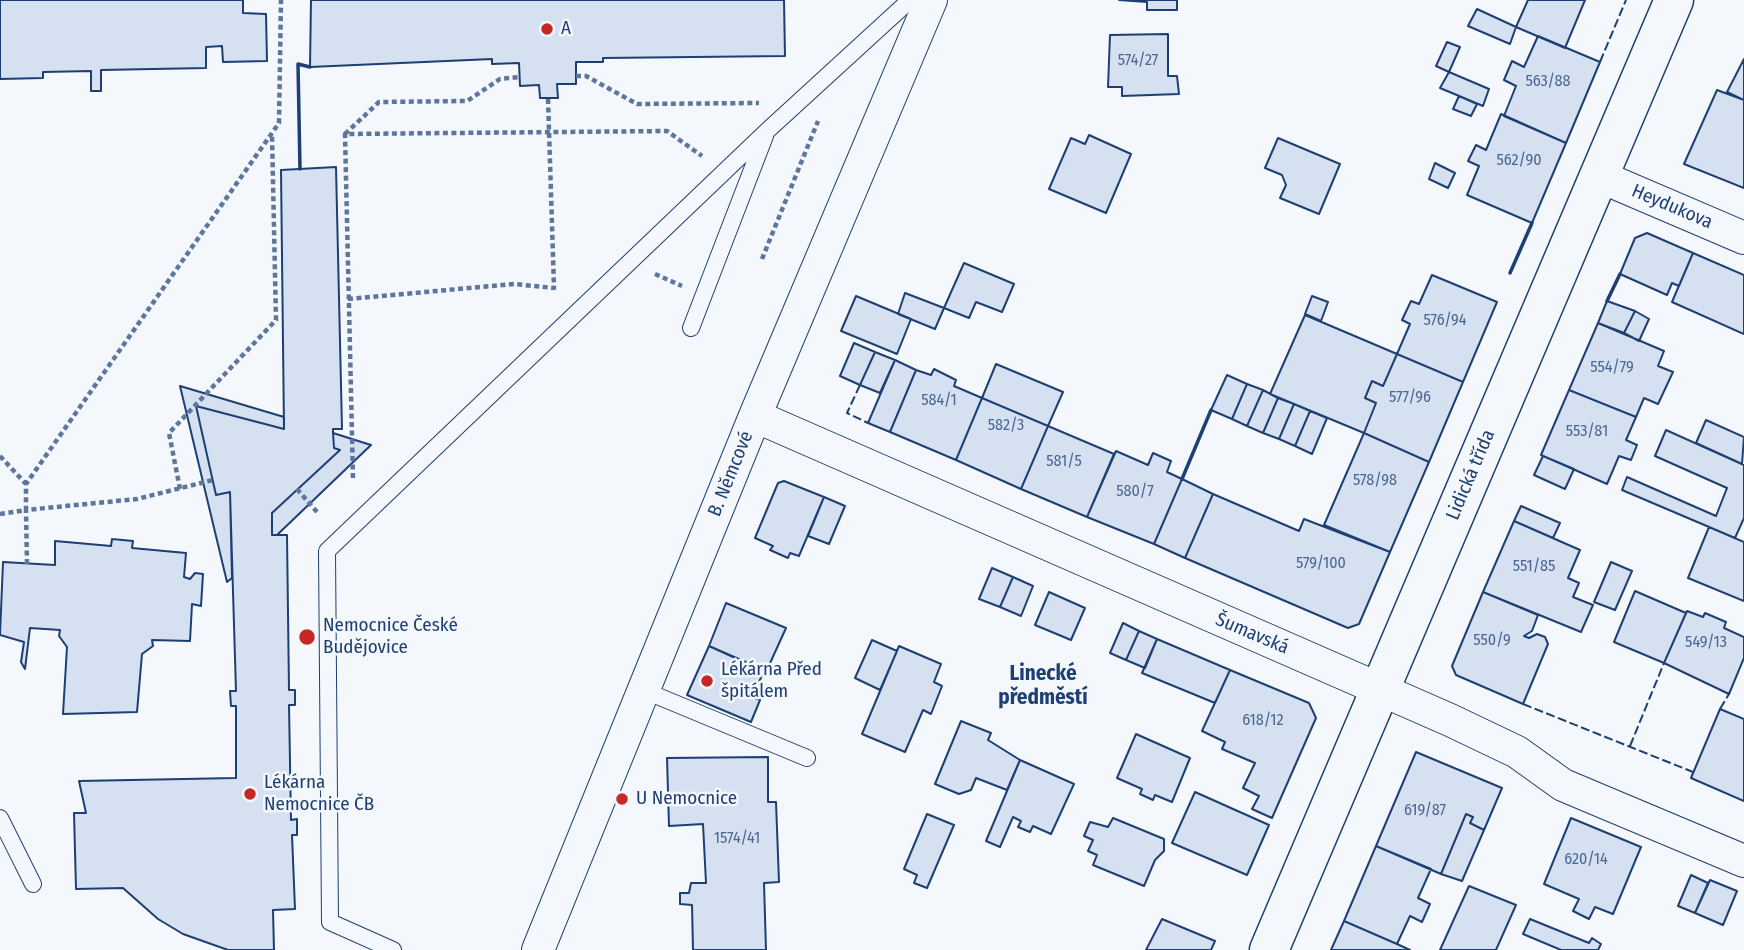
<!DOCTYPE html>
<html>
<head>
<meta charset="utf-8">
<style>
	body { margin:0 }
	canvas { display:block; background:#f4f7fb }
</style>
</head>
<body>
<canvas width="1744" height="950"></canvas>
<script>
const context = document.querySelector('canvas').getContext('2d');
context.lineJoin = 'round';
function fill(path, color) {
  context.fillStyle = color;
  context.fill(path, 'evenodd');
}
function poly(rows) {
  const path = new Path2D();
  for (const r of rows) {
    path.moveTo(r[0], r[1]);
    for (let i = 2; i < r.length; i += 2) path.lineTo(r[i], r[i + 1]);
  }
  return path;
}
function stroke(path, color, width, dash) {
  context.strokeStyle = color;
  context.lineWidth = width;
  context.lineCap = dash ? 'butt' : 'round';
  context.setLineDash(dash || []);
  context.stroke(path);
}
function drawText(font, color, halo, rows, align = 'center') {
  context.font = font + ' "Fira Sans Condensed",sans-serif';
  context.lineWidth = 5;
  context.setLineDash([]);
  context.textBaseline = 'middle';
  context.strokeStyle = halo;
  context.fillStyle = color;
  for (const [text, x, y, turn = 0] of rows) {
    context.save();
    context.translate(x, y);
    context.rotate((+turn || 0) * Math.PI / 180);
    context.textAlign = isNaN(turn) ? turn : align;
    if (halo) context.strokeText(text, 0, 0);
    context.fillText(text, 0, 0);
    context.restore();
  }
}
const building = poly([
	[0,0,243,0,243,13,266,14,267,61,223,62,222,46,206,47,206,68,101,70,101,91,91,91,91,71,43,72,43,78,0,79,0,0],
	[311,0,784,0,785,56,603,58,603,62,576,62,576,84,557,84,558,98,540,98,539,85,520,86,519,63,492,64,492,59,310,67,311,0],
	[1119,0,1177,0,1177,10,1147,10,1147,2,1119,0],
	[1528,0,1585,0,1565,48,1516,27,1528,0],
	[1477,9,1516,27,1510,44,1468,26,1477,9],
	[1168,34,1168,76,1177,76,1179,94,1122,96,1122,87,1108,87,1110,35,1168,34],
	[1538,36,1600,62,1566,143,1504,116,1516,86,1504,80,1512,61,1524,67,1538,36],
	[1447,42,1460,47,1449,72,1436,66,1447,42],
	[1744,59,1744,100,1727,92,1744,59],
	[1449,72,1489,89,1483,106,1440,88,1449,72],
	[1717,90,1744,100,1744,188,1684,164,1717,90],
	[1459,96,1477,104,1471,116,1453,109,1459,96],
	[1501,114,1566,143,1532,223,1467,195,1479,166,1468,161,1476,145,1486,150,1501,114],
	[1089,135,1131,154,1106,213,1049,189,1071,138,1085,144,1089,135],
	[1278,138,1340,164,1319,214,1280,198,1286,185,1282,175,1265,168,1278,138],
	[1435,163,1455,173,1448,188,1429,179,1435,163],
	[336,167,342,429,333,429,333,433,334,448,340,450,272,513,272,535,287,535,289,690,295,690,295,705,289,705,291,820,297,819,297,835,292,835,295,909,273,910,274,950,228,950,183,934,158,919,123,888,76,889,74,813,86,813,79,781,236,778,236,706,231,706,230,691,236,691,230,492,216,495,196,406,284,429,281,170,336,167],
	[1647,233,1693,253,1679,286,1672,283,1667,295,1620,274,1635,238,1647,233],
	[1693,253,1744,275,1744,334,1672,302,1693,253],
	[964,263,1014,284,1002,312,976,302,969,318,944,308,964,263],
	[1432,275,1497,302,1463,382,1397,354,1410,324,1402,320,1411,301,1419,304,1432,275],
	[905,293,944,308,935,329,898,314,905,293],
	[856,296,911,319,897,354,841,331,856,296],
	[1312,296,1328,302,1321,321,1305,314,1312,296],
	[1607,301,1635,311,1624,333,1598,323,1607,301],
	[1635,311,1649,319,1639,341,1624,333,1635,311],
	[1305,315,1397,354,1383,386,1372,381,1365,398,1376,403,1364,433,1270,394,1305,315],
	[1598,323,1664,351,1658,366,1673,372,1658,404,1644,398,1636,417,1569,390,1598,323],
	[854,343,875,352,860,385,840,376,854,343],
	[875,352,895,360,880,393,860,385,875,352],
	[1397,354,1463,382,1429,462,1364,433,1376,403,1365,398,1372,381,1383,386,1397,354],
	[895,360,916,370,890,432,868,423,895,360],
	[996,364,1063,392,1048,426,982,398,996,364],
	[934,369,956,380,954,386,982,398,956,460,890,432,916,370,931,375,934,369],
	[1227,375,1247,384,1232,419,1211,410,1227,375],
	[1247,384,1263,390,1247,426,1232,419,1247,384],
	[180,386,284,417,284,429,196,406,216,495,230,492,232,578,227,582,180,386],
	[1263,390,1278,398,1263,433,1247,426,1263,390],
	[1569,390,1636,417,1626,440,1637,445,1631,460,1619,456,1607,484,1541,455,1569,390],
	[982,398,1048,426,1021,489,956,460,982,398],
	[1278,398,1294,404,1279,439,1263,433,1278,398],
	[1294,404,1310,411,1295,446,1279,439,1294,404],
	[1310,411,1327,418,1312,454,1295,446,1310,411],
	[1706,420,1744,437,1742,464,1696,443,1706,420],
	[1048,426,1114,454,1087,517,1021,489,1048,426],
	[1666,430,1744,465,1744,518,1735,538,1622,490,1627,477,1716,516,1727,488,1655,456,1666,430],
	[333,433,371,445,277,535,272,535,272,513,340,450,334,448,333,433],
	[1364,433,1429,462,1390,552,1324,525,1364,433],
	[1116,451,1148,465,1153,453,1171,461,1167,472,1182,479,1154,544,1087,517,1116,451],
	[1543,456,1574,469,1565,489,1534,475,1543,456],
	[1182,479,1213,494,1185,558,1154,544,1182,479],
	[784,481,824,497,799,556,790,553,788,558,770,550,773,546,755,538,778,483,784,481],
	[1213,494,1299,531,1304,519,1390,552,1359,624,1348,628,1185,558,1213,494],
	[824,497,845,506,829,544,808,536,824,497],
	[1521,506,1560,523,1553,538,1514,521,1521,506],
	[1514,521,1580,550,1568,578,1579,583,1573,597,1593,605,1581,632,1483,592,1514,521],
	[1709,527,1744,542,1744,601,1688,578,1709,527],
	[112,539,133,541,132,548,186,553,184,577,190,579,195,573,203,574,201,606,192,604,190,641,152,640,153,646,142,654,137,712,63,714,67,647,59,636,60,630,30,628,25,669,21,662,24,642,0,635,3,562,55,565,55,541,111,546,112,539],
	[1611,562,1632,571,1615,610,1594,602,1611,562],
	[992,568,1013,577,1000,607,979,599,992,568],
	[1013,577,1033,586,1021,616,1000,607,1013,577],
	[1635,591,1686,613,1664,663,1614,642,1635,591],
	[1049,592,1085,608,1071,640,1035,625,1049,592],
	[1483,592,1538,615,1532,631,1524,636,1529,638,1537,634,1545,637,1548,644,1523,704,1456,675,1452,666,1483,592],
	[726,603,786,628,766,672,709,646,726,603],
	[1687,611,1703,617,1705,613,1726,622,1724,628,1744,637,1744,658,1729,694,1664,663,1687,611],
	[1123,623,1139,631,1126,660,1110,653,1123,623],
	[1139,631,1157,639,1145,668,1126,660,1139,631],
	[1157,639,1230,670,1215,703,1142,673,1157,639],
	[872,640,897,651,880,690,855,678,872,640],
	[709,646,764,670,753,697,760,700,751,722,687,695,709,646],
	[899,646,941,664,934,682,942,686,931,714,923,710,905,752,862,734,899,646],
	[1230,670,1309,703,1316,718,1272,818,1252,809,1259,796,1243,788,1255,763,1222,749,1225,742,1202,731,1230,670],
	[1720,709,1744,719,1744,801,1691,778,1720,709],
	[961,721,991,733,988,740,1020,760,1007,790,976,778,971,790,959,794,935,784,961,721],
	[1136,734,1190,758,1172,802,1155,795,1153,800,1140,794,1142,789,1117,778,1136,734],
	[1416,752,1502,788,1484,830,1470,823,1473,817,1466,814,1441,874,1376,846,1416,752],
	[768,757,768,802,776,802,779,882,764,883,766,950,693,950,692,905,680,904,680,893,689,893,691,883,706,883,703,824,669,826,667,758,768,757],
	[1020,760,1074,784,1051,834,1033,826,1030,832,1018,827,1021,821,1013,817,1000,847,986,841,1020,760],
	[1195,792,1269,825,1247,875,1172,843,1195,792],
	[927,814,954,825,927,888,914,883,917,875,904,869,927,814],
	[1466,814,1473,817,1470,823,1484,830,1462,881,1441,874,1466,814],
	[1113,818,1164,839,1164,851,1155,860,1144,886,1093,865,1097,855,1088,851,1093,840,1084,836,1090,822,1108,827,1113,818],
	[1571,818,1641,847,1613,914,1595,907,1589,919,1573,911,1579,899,1544,884,1571,818],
	[1376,846,1431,869,1418,898,1430,904,1422,922,1410,916,1397,944,1344,921,1376,846],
	[1691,875,1708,883,1695,913,1678,906,1691,875],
	[1710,880,1737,891,1723,925,1695,913,1710,880],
	[1469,886,1516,905,1496,950,1440,950,1469,886],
	[1162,919,1215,941,1211,950,1146,950,1162,919],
	[1530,919,1589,943,1592,938,1601,944,1598,950,1561,950,1523,934,1530,919],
	[1344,921,1397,944,1410,950,1331,950,1344,921]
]);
fill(building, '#d5e0f0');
stroke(building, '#1d3f73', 2);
const service = poly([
	[691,328,765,136],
	[643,690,807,758],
	[0,818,33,884],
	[393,950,330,922,327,551,768,130,910,0]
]);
const minor = poly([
	[1599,176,1744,238],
	[755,416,1450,720,1517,752,1563,785,1744,861],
	[538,950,755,416,931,0]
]);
const tertiary = poly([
	[1269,950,1674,0]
]);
stroke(service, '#1d3f73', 18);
stroke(minor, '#1d3f73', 34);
stroke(tertiary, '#1d3f73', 41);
stroke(poly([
	[576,76,586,76,637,104,759,103],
	[345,134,379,102,467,101,500,79,519,77],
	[762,259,818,121],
	[655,274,682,286],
	[348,299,514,284,554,288,548,98],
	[0,456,26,484],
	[353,478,345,134,667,131,702,156],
	[180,489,169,433,276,320,272,135],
	[297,489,317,512],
	[0,514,26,510,26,484,279,123,281,0],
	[27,564,26,510,137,499,213,480]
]), '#5e769c', 4.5, [5, 3.5]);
stroke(service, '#f4f7fb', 16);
stroke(minor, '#f4f7fb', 32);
stroke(tertiary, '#f4f7fb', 38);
stroke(poly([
	[1600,62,1626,0],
	[860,385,847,413,868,423],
	[1523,704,1693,772],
	[1720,709,1729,694],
	[1630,746,1664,663]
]), '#1d3f73', 2, [9, 3.5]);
stroke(poly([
	[300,169,298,64,310,67],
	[1510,273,1532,223],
	[1607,301,1620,274],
	[1182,479,1211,410]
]), '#1d3f73', 3.5);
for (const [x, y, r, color] of [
	[547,29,7,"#c62828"],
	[307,637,9,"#c62828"],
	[707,681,7,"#c62828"],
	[250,794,7,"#c62828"],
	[622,799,7,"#c62828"]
]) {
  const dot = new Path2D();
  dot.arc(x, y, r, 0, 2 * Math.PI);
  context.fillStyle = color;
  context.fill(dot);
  stroke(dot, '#f4f7fb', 2.5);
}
drawText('16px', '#4b6792', null, [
	["574/27",1138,61],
	["563/88",1548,82],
	["562/90",1519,161],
	["576/94",1445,321],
	["554/79",1612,368],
	["577/96",1410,398],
	["584/1",939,401],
	["582/3",1006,426],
	["553/81",1587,432],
	["581/5",1064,462],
	["578/98",1375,481],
	["580/7",1135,492],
	["579/100",1321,564],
	["551/85",1534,567],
	["550/9",1492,641],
	["549/13",1706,643],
	["618/12",1263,721],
	["619/87",1425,811],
	["1574/41",737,839],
	["620/14",1586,860]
]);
drawText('19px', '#1d3f73', '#f4f7fb', [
	["A",561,29],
	["Nemocnice České",323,626],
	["Budějovice",323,648],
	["Lékárna Před",721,670],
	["špitálem",721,692],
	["Lékárna",264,783],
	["Nemocnice ČB",264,805],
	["U Nemocnice",636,799]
], 'left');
drawText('19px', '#1d3f73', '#f4f7fb', [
	["Heydukova",1672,207,23],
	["B. Němcové",731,474,-68],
	["Lidická třída",1471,475,-67],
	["Šumavská",1252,634,23]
]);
drawText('bold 21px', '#1d3f73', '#f4f7fb', [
	["Linecké",1043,674],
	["předměstí",1043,698]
]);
</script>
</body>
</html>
